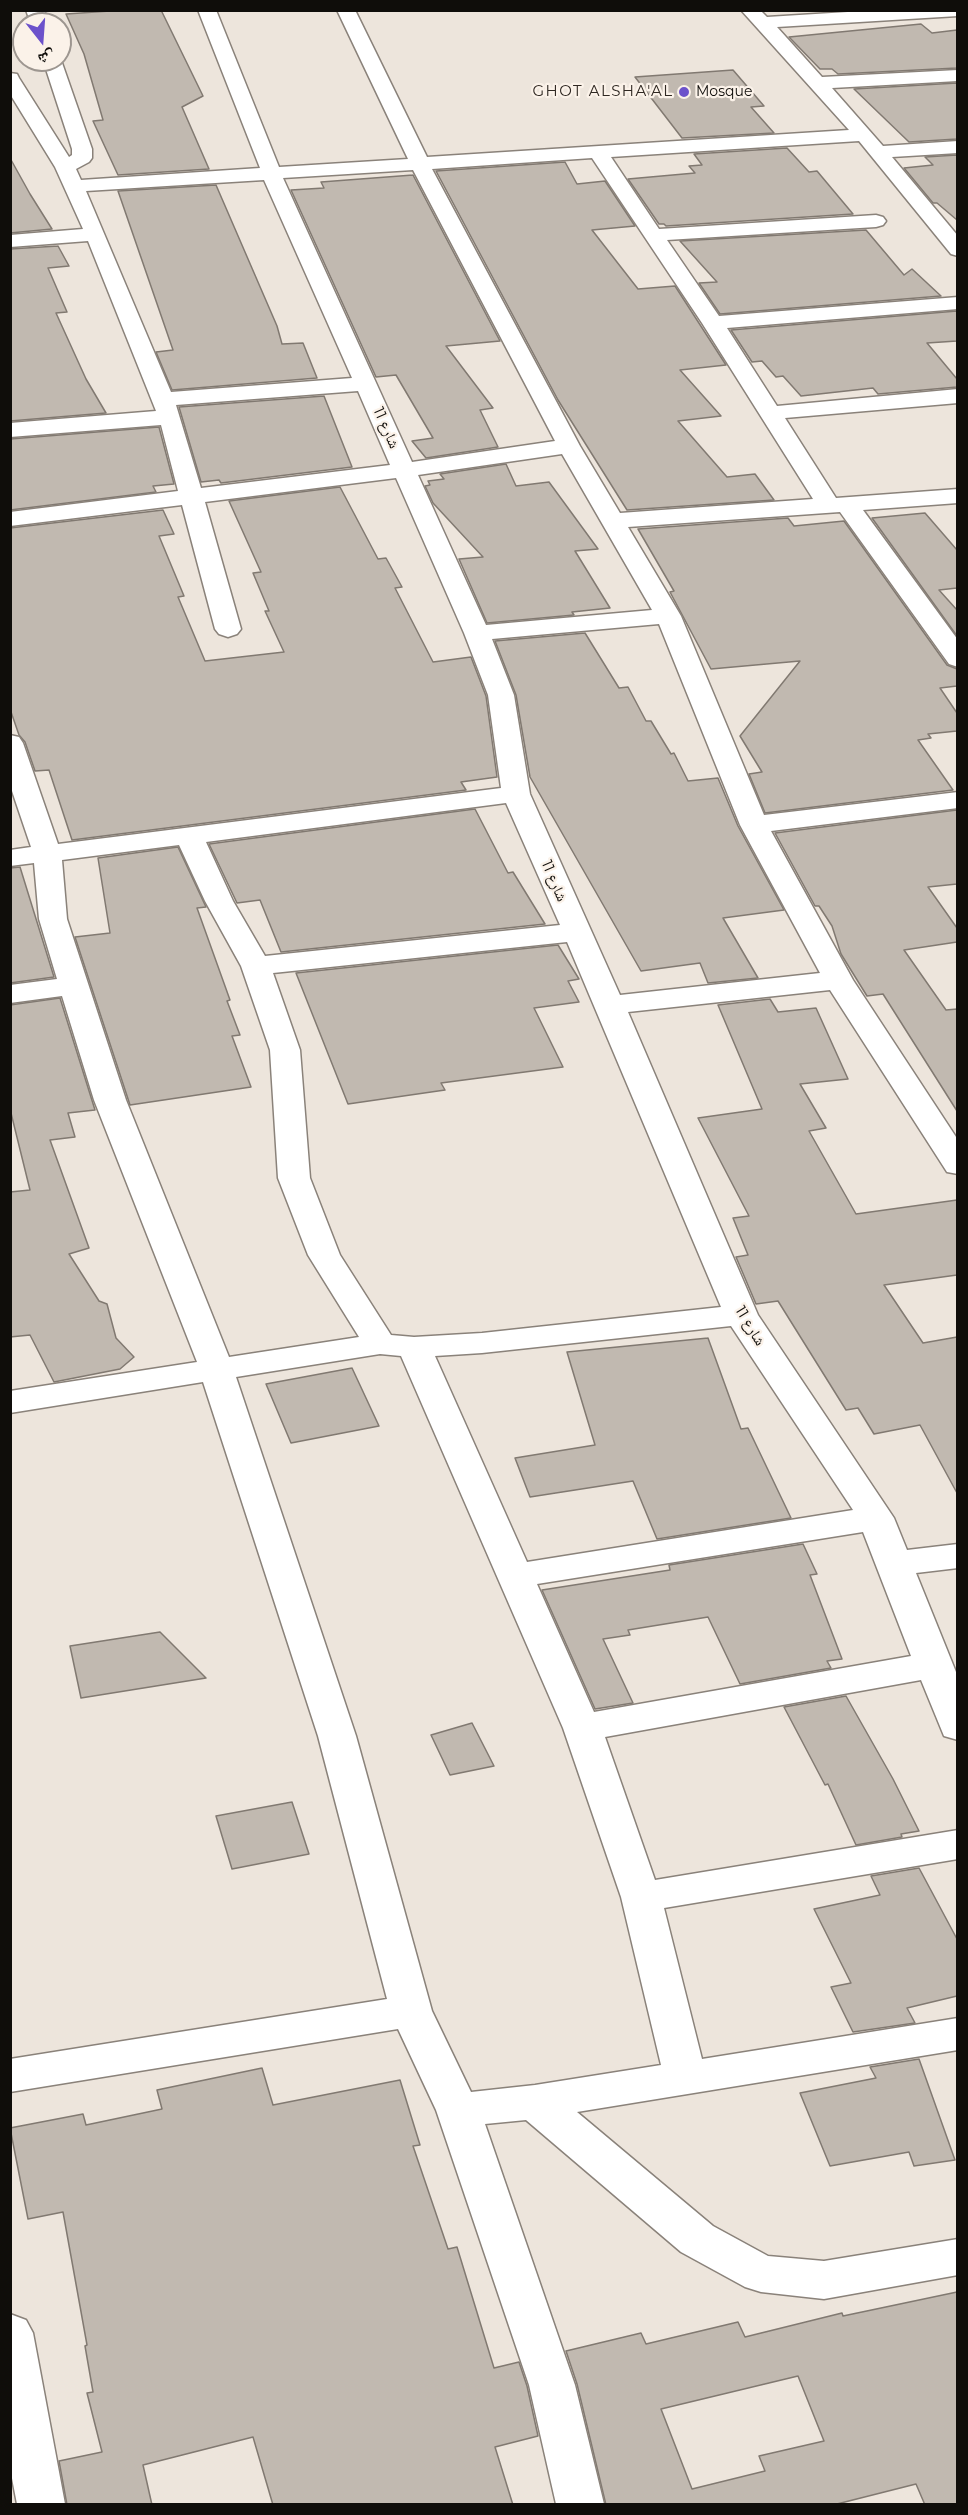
<!DOCTYPE html>
<html>
<head>
<meta charset="utf-8">
<style>
	body { margin:0 }
	#map { position:relative; width:968px; height:2515px; overflow:hidden; background:#ede5dc; font-family:Montserrat,"Noto Naskh Arabic",sans-serif }
	canvas { display:block }
	.frame { position:absolute; inset:0; border:12px solid #0f0d0a; pointer-events:none }
	.north { position:absolute; left:12px; top:12px; width:60px; height:60px; box-sizing:border-box; background:#fbf2e9; border:2px solid #9d9690; border-radius:50%; rotate:163deg; font-size:16px; font-weight:700; line-height:24px; text-align:center; color:#0f0d0a }
	.north::after { content:''; display:block; margin:auto; width:21px; height:27px; background:#6c52cb; clip-path:polygon(50% 0,100% 100%,50% 72%,0 100%) }
</style>
</head>
<body>
<div id="map">
<canvas width="968" height="2515"></canvas>
<div class="frame"></div>
<div class="north">ش</div>
</div>
<script>
const context = document.querySelector('canvas').getContext('2d');
context.lineJoin = 'round';
function fill(path, color) {
  context.fillStyle = color;
  context.fill(path, 'evenodd');
}
function poly(rows) {
  const path = new Path2D();
  for (const r of rows) {
    path.moveTo(r[0], r[1]);
    for (let i = 2; i < r.length; i += 2) path.lineTo(r[i], r[i + 1]);
  }
  return path;
}
function stroke(path, color, width, dash) {
  context.strokeStyle = color;
  context.lineWidth = width;
  context.lineCap = dash ? 'butt' : 'round';
  context.setLineDash(dash || []);
  context.stroke(path);
}
function drawText(font, color, halo, rows, align = 'center') {
  context.font = font + ' Montserrat,"Noto Naskh Arabic",sans-serif';
  context.lineWidth = 4.5;
  context.setLineDash([]);
  context.textBaseline = 'middle';
  context.strokeStyle = halo;
  context.fillStyle = color;
  for (const [text, x, y, turn = 0] of rows) {
    context.save();
    context.translate(x, y);
    context.rotate((+turn || 0) * Math.PI / 180);
    context.textAlign = isNaN(turn) ? turn : align;
    if (halo) context.strokeText(text, 0, 0);
    context.fillText(text, 0, 0);
    context.restore();
  }
}
const building = poly([
	[125,10,161,10,203,96,182,107,209,169,118,175,93,121,103,120,84,54,66,14,125,10],
	[921,24,932,33,957,30,957,68,838,74,832,69,820,69,789,37,921,24],
	[733,70,764,106,751,107,774,133,682,138,635,77,733,70],
	[957,83,957,139,909,142,854,89,957,83],
	[787,148,809,172,817,171,853,214,666,226,664,224,659,224,628,179,695,173,689,166,702,165,694,154,787,148],
	[957,155,957,220,937,203,933,203,904,168,933,165,925,157,957,155],
	[10,158,30,194,52,229,10,233,10,158],
	[565,162,577,184,605,181,635,226,592,230,638,289,675,286,726,365,680,370,721,416,678,421,727,477,755,474,774,500,627,510,558,400,436,171,565,162],
	[413,175,500,341,446,346,493,408,480,410,498,447,426,458,412,441,433,438,396,375,376,377,291,190,324,188,321,182,413,175],
	[216,185,277,326,282,344,303,343,317,378,172,390,156,352,173,350,118,191,216,185],
	[866,230,904,275,912,269,941,296,720,314,699,283,717,282,680,241,866,230],
	[58,246,69,266,48,268,67,312,56,313,86,379,106,413,10,421,10,249,58,246],
	[957,311,957,341,927,343,957,379,957,387,878,394,873,388,801,396,783,376,776,377,762,361,752,362,731,330,957,311],
	[324,396,352,467,221,483,219,480,201,482,179,407,324,396],
	[159,427,174,484,153,486,156,492,10,510,10,439,159,427],
	[506,464,516,486,549,482,598,549,575,551,610,608,572,612,574,615,487,623,459,559,483,557,433,503,425,486,430,485,428,481,444,479,440,474,506,464],
	[340,487,378,559,386,558,402,587,395,588,433,662,471,657,486,696,497,777,461,782,466,790,72,840,49,770,35,771,25,742,19,735,10,709,10,528,163,510,174,534,159,536,184,596,178,597,205,661,284,652,265,611,269,611,253,573,261,572,229,501,340,487],
	[925,513,957,550,957,588,939,590,957,610,957,636,872,518,925,513],
	[788,518,794,526,844,521,947,665,957,669,957,686,940,688,957,713,957,731,928,734,931,738,918,740,953,790,765,813,749,774,762,772,740,736,800,661,711,669,670,592,674,591,638,529,788,518],
	[585,633,619,688,628,687,646,721,651,721,671,754,674,753,688,781,718,778,738,826,784,910,723,918,758,978,708,983,700,963,641,971,530,777,516,695,495,641,585,633],
	[475,809,508,873,513,872,545,924,281,952,260,900,237,903,209,844,475,809],
	[957,810,957,884,928,887,957,928,957,942,904,950,946,1010,957,1009,957,1111,883,994,867,996,841,954,832,926,819,906,815,906,775,833,957,810],
	[178,847,206,907,197,908,230,1000,227,1001,240,1035,232,1036,251,1087,130,1105,75,937,110,933,98,858,178,847],
	[20,867,54,977,10,983,10,868,20,867],
	[558,945,579,979,568,981,579,1002,534,1008,563,1067,441,1083,445,1090,348,1104,296,973,558,945],
	[60,998,95,1110,68,1113,75,1137,50,1140,89,1248,69,1254,99,1301,107,1304,116,1338,134,1357,120,1369,54,1382,30,1335,10,1337,10,1192,30,1190,10,1109,10,1005,60,998],
	[770,999,778,1012,816,1008,848,1079,800,1084,826,1128,809,1131,856,1214,957,1200,957,1275,884,1285,923,1343,957,1337,957,1493,920,1425,874,1434,858,1408,846,1410,778,1301,756,1304,736,1257,748,1255,733,1218,749,1216,698,1118,762,1109,718,1005,770,999],
	[708,1338,741,1429,748,1428,791,1518,657,1539,633,1481,530,1497,515,1458,595,1445,567,1352,708,1338],
	[352,1368,379,1426,291,1443,266,1384,352,1368],
	[803,1544,817,1574,810,1575,842,1659,827,1661,831,1668,740,1684,708,1617,628,1630,630,1635,603,1639,633,1703,595,1709,542,1590,670,1570,669,1565,803,1544],
	[160,1632,206,1678,81,1698,70,1646,160,1632],
	[846,1696,893,1779,919,1831,901,1834,902,1837,856,1845,828,1784,825,1785,784,1707,846,1696],
	[472,1723,494,1766,450,1775,431,1735,472,1723],
	[292,1802,309,1854,232,1869,216,1816,292,1802],
	[919,1868,957,1939,957,1996,907,2008,915,2023,853,2032,831,1987,851,1983,814,1909,880,1895,871,1876,919,1868],
	[919,2059,955,2160,914,2166,909,2152,830,2166,800,2093,876,2078,870,2067,919,2059],
	[262,2068,273,2105,400,2080,420,2145,413,2146,448,2249,457,2247,494,2368,519,2362,527,2386,538,2436,495,2447,513,2505,273,2505,253,2437,143,2465,152,2505,67,2505,59,2461,102,2452,87,2393,93,2392,85,2346,87,2345,63,2212,28,2219,10,2128,83,2114,86,2125,162,2109,157,2090,262,2068],
	[957,2292,957,2505,925,2505,916,2484,833,2505,606,2505,577,2384,566,2351,641,2333,646,2344,738,2322,745,2337,842,2313,843,2316,957,2292],
	[798,2376,824,2441,759,2456,765,2471,692,2489,661,2409,798,2376]
]);
fill(building, '#c1b9b0');
stroke(building, '#817971', 1.5);
const minor = poly([
	[26,10,44,10,49,24,31,24,26,10],
	[198,10,216,10,279,167,408,159,337,10,355,10,427,157,849,130,741,10,760,10,767,17,880,10,958,10,958,16,777,27,822,77,958,70,958,81,832,88,883,146,958,141,958,153,892,157,958,236,958,256,951,254,859,141,611,157,659,229,876,215,883,217,886,221,883,225,876,227,667,240,719,316,958,297,958,309,727,328,777,406,958,389,958,403,785,418,836,498,958,489,958,503,863,510,958,640,958,667,949,664,840,512,628,527,681,616,764,815,958,792,958,808,771,831,853,980,958,1140,958,1174,947,1172,830,990,628,1012,758,1315,894,1518,907,1550,958,1544,958,1568,916,1573,958,1677,958,1740,944,1736,921,1680,605,1737,655,1880,958,1830,958,1859,664,1908,702,2059,958,2018,958,2050,577,2112,713,2226,768,2256,824,2261,958,2239,958,2275,824,2299,761,2292,745,2287,681,2252,526,2120,485,2124,575,2385,604,2504,556,2504,529,2385,436,2110,398,2029,10,2092,10,2059,387,1999,318,1736,203,1382,10,1413,10,1391,197,1362,94,1100,62,996,10,1003,10,985,57,979,39,919,34,863,10,866,10,850,31,847,10,785,10,735,19,737,23,743,58,844,501,788,488,695,464,633,396,478,205,502,241,629,237,634,228,637,219,634,215,629,182,505,10,526,10,512,178,491,161,425,10,437,10,423,156,411,88,241,10,247,10,235,83,229,55,167,10,94,10,73,17,74,19,78,69,157,72,155,72,149,43,60,61,60,92,149,92,158,89,162,76,169,81,180,260,168,198,10],
	[592,158,702,323,813,499,620,513,580,446,432,169,592,158],
	[413,170,555,441,412,462,283,178,413,170],
	[264,180,352,378,171,392,86,191,264,180],
	[358,391,390,465,201,488,176,405,358,391],
	[562,454,652,610,486,625,418,475,562,454],
	[659,624,740,825,820,973,620,995,530,794,514,695,492,639,659,624],
	[506,803,560,925,265,956,233,901,206,842,506,803],
	[179,845,205,901,241,966,270,1050,278,1178,308,1255,359,1337,229,1357,126,1100,67,919,62,860,179,845],
	[567,942,721,1307,482,1333,414,1337,391,1335,340,1255,310,1178,300,1050,273,973,567,942],
	[731,1326,853,1510,527,1562,435,1356,482,1353,731,1326],
	[380,1354,401,1356,563,1728,621,1897,661,2065,535,2085,471,2092,432,2011,356,1736,236,1377,380,1354],
	[863,1532,911,1656,594,1712,537,1584,863,1532],
	[10,2314,26,2320,33,2333,65,2504,17,2504,10,2468,10,2314]
]);
stroke(minor, '#8a827a', 3);
fill(minor, '#fff');
for (const [x, y, r, color] of [
	[684,92,6,"#6c52cb"]
]) {
  const dot = new Path2D();
  dot.arc(x, y, r, 0, 2 * Math.PI);
  context.fillStyle = color;
  context.fill(dot);
  stroke(dot, '#fbf2e9', 2);
}
drawText('14px', '#0f0d0a', '#fbf2e9', [
	["Mosque",696,92]
], 'left');
context.letterSpacing = '1.5px';
drawText('15px', '#2f2822', '#fbf2e9', [
	["GHOT ALSHA'AL",603,92]
]);
context.letterSpacing = '0px';
drawText('15px', '#0f0d0a', '#fbf2e9', [
	["شارع 11",386,428,66],
	["شارع 11",554,881,67],
	["شارع 11",750,1326,59]
]);
</script>
</body>
</html>
